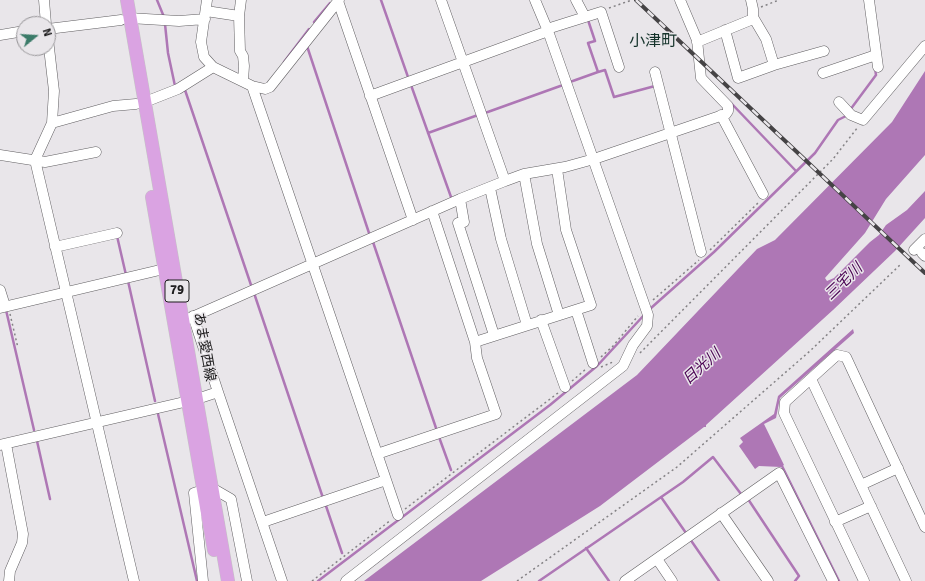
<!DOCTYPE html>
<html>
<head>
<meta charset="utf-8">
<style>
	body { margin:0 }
	#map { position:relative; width:925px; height:581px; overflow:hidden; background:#e9e6ea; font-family:Signika,sans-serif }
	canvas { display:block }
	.north { position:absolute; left:16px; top:16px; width:40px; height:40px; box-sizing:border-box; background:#e9e6ea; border:1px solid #979598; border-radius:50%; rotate:72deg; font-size:11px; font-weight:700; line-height:16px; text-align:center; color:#1d1c1d }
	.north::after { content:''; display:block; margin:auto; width:14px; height:18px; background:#3b7b69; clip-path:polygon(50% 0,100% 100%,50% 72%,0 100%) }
</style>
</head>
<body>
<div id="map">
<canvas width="925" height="581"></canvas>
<div class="north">N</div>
</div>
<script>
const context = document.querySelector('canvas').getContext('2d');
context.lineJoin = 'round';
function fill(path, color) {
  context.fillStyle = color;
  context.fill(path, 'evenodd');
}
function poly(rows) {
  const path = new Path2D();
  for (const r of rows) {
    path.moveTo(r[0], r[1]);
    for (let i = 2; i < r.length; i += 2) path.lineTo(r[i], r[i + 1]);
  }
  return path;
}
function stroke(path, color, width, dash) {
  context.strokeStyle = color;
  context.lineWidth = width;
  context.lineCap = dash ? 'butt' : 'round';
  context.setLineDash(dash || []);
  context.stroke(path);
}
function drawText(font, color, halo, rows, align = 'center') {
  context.font = font + ' Signika,"Noto Sans JP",sans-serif';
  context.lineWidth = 3;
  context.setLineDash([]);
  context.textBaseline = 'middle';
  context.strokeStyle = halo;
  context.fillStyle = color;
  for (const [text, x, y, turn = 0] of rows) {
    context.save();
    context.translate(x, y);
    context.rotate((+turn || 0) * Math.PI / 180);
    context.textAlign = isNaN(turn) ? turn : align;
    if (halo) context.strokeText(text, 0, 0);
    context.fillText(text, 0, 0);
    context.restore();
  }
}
fill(poly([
	[925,71,925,155,886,199,865,233,825,278,827,281,834,278,870,242,879,235,886,225,907,210,925,191,925,218,895,251,833,310,706,425,706,427,704,427,600,506,481,581,364,581,637,375,757,249,775,240,892,122],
	[853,329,854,333,780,398,776,418,764,424,784,465,781,467,759,466,755,469,739,446,743,442,740,438,774,414,778,396]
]), '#ae77b5');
stroke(poly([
	[157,0,164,17],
	[381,0,408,77],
	[314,22,330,3],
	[165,24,168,53,175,86],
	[307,46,369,233],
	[284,62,309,29],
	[598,72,605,70,614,97,655,86],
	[570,82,598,72,588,43,595,41,588,20],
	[411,85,451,197],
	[185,90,251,285],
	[731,103,796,171],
	[850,110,876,75,875,68],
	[485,113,563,85],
	[428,133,478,115],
	[117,236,126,275],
	[373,242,436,428],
	[128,281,155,401],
	[254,293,323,498],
	[651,308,714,252,815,153,838,120,846,116],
	[6,310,34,430],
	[158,414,197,581],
	[439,437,451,470],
	[37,441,50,499],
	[780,464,782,466,839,581],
	[661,497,686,533],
	[748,499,799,576,795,581],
	[326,506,342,553],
	[690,539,719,581],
	[586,548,609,581],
	[318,581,550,405,597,366,645,314],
	[539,581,683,482,713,457,741,494]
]), '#ae77b5', 2.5);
const minor = poly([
	[44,0,46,24],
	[207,0,201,42,204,57,213,67,252,86,265,89,270,87,339,0],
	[241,0,239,16,240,51,243,56,244,66,243,81],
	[441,0,505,181],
	[576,0,585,17],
	[869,0,878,67],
	[338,1,413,220],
	[206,11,239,16],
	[753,17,766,39,774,65],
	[129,18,179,21,205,19],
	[48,29,121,20],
	[547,29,601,12,619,67],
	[725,30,738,78,774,65,824,51],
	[0,35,24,31],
	[48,39,54,91,52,123,35,160,134,581],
	[697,42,753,19,753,9,751,0],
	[655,72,701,252],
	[823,73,876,55],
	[252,86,398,515],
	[370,96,548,31],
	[145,102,178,89,213,67],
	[839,102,851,115,863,120,925,46],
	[721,115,763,194],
	[52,123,113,106,136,104],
	[0,155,45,162,96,152],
	[524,174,537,244,559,315],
	[490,188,501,239,527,325],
	[460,199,464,222,458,223,494,335],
	[55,247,117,233],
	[914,250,925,239],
	[922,253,925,256],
	[0,290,5,306],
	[0,308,164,269],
	[576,310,593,363],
	[193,316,218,392],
	[541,320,565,387],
	[183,321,460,199,505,181,524,174,565,167,594,159,726,114,728,111,728,106,701,78,697,40,680,0],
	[475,342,591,305,566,230,557,169],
	[811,379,906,581],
	[6,444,23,534,22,543,10,571,9,581],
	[0,445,197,399,218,392,282,581],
	[377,454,496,414,477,358,475,342,432,211],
	[861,485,898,468],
	[212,488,231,499,247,581],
	[721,513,768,581],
	[263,522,386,480],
	[835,522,871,506],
	[657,559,672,581],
	[203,581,194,493,203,490],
	[346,581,623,366,633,345,647,326,648,315,548,31,535,0],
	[625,581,779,473,833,581],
	[864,581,784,413,785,402,837,355,846,357,925,527]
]);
const major = poly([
	[127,0,228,581],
	[152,197,214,550]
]);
stroke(minor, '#615f62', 11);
stroke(major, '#c4c4c4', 14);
stroke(poly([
	[761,7,779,0],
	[609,8,632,0],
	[710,250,759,202],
	[653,300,699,260],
	[10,314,18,348],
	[640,353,833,159,858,127],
	[601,357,613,346,638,316],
	[601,367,613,362],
	[572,381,586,369],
	[405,509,558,393],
	[312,581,391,520],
	[517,581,677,467,810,351,901,264]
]), '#848285', 1.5, [2, 3]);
stroke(minor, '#fff', 10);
stroke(major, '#daa3e2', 13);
const rail = poly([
	[636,0,925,273]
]);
stroke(rail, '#454345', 4);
stroke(rail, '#e9e6ea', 2.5, [8]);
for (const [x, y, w] of [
	[177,291,24]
]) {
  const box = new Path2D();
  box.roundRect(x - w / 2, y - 11, w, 22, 3);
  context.fillStyle = '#e9e6ea';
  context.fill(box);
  stroke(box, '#1d1c1d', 1);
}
drawText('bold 13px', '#1d1c1d', null, [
	["79",177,291]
]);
drawText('14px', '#1d1c1d', '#e9e6ea', [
	["あま愛西線",204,347,80]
]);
drawText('italic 15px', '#490052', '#e9e6ea', [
	["三宅川",844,282,-44],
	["日光川",702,367,-42]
]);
drawText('16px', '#15332b', '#e9e6ea', [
	["小津町",653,42]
]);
</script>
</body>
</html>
